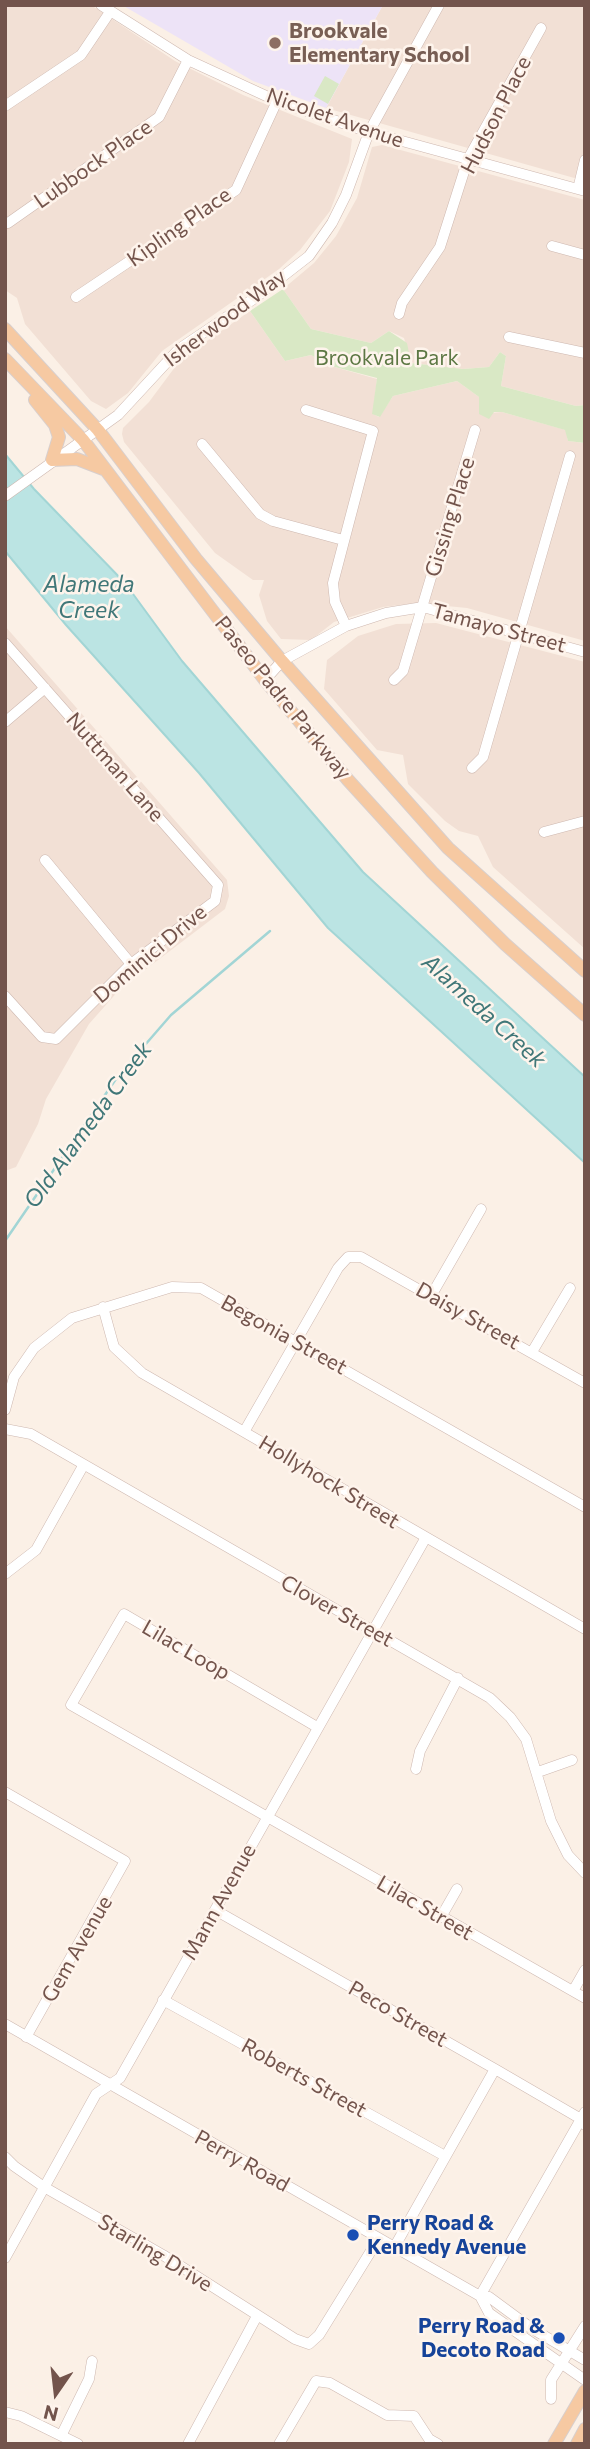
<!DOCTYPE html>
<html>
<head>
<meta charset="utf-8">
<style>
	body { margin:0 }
	#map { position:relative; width:590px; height:2449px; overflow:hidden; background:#fbf0e6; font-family:Commissioner,sans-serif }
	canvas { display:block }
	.frame { position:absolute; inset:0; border:7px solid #73544c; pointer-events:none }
	.north { position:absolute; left:21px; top:2358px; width:70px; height:70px; -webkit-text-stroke:5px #fef4ec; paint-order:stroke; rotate:194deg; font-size:19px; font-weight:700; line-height:28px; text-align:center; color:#73544c }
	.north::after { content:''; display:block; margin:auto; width:24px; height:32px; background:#73544c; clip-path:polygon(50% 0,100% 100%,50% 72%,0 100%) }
</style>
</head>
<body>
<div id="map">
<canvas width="590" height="2449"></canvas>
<div class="frame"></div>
<div class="north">N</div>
</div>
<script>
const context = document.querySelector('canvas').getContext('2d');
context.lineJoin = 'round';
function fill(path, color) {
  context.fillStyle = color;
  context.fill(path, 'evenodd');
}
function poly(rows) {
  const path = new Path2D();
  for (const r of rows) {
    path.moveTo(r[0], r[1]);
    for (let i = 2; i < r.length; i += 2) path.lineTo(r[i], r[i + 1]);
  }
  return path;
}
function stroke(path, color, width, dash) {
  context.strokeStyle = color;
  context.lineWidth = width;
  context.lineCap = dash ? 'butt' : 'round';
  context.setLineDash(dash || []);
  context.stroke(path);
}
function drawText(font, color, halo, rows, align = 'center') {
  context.font = font + ' Commissioner,sans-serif';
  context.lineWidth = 5;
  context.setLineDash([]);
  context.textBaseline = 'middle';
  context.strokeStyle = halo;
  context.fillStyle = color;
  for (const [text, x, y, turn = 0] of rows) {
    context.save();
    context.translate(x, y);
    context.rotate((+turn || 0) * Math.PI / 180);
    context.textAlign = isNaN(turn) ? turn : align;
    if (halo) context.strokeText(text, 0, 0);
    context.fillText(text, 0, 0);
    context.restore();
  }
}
fill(poly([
	[5,5,91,5,175,61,243,95,352,139,349,162,330,211,300,250,279,269,162,351,128,393,106,409,91,401,25,324,17,298,5,290],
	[383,5,585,5,585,181,326,108],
	[382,145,585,200,585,405,576,406,501,386,506,356,500,352,489,367,463,369,411,363,404,338,389,331,371,343,311,329,283,289,314,263,336,236,357,198,372,147],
	[250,311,285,361,311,355,331,366,377,379,373,414,379,417,393,396,457,381,479,397,479,414,502,412,566,430,568,441,585,443,585,641,467,608,416,603,383,607,334,622,311,640,281,639,267,621,259,595,264,580,253,580,215,553,124,442,122,434,123,428,149,402,181,359],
	[436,623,585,662,585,949,493,867,478,836,459,831,445,821,408,784,403,755,377,750,324,689,327,660,358,636,396,624],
	[5,626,227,880,229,896,225,909,120,989,89,1024,46,1099,38,1124,16,1167,5,1171]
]), '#f2e0d5');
fill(poly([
	[122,5,383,5,326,108,253,81]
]), '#ede3f7');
fill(poly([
	[325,76,339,84,328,104,314,96],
	[283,289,311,329,371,343,389,331,407,343,411,363,463,369,489,367,500,352,506,356,501,386,576,406,585,405,585,443,568,441,565,430,502,412,494,412,489,419,479,414,479,397,457,381,393,396,380,417,372,414,377,378,331,366,311,355,285,361,250,311]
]), '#d9e8c5');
const water = poly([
	[5,454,34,489,125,583,182,661,363,872,585,1077,585,1163,328,928,199,773,66,625,5,551,5,454]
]);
fill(water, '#bbe4e3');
stroke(water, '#a2d5d5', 2);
stroke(poly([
	[5,1241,118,1076,171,1015,270,931]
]), '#a2d5d5', 2.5);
const minor = poly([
	[101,5,188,60,277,101,369,132,585,191],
	[5,106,81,55,110,12],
	[578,189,585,160],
	[8,223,159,117,188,60],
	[552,246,585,255],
	[76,297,236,190,277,101],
	[399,314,402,303,440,247,468,159,541,28],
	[509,337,585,353],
	[306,410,373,431,333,583,335,602,346,626],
	[202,444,260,514,273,521,343,540],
	[5,496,118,415,179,349,255,298,309,256,332,223,346,195,369,132,439,5],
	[5,643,218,885,215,901,131,964,56,1039,42,1037,5,996],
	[265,680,282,661,346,626,386,613,423,607,585,652],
	[394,680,403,671,475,430],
	[5,722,45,688],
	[472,768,483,757,570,456],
	[544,832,585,821],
	[45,860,131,964],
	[431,1296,481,1209],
	[103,1307,114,1347,142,1373,585,1629],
	[532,1352,570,1288],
	[5,1410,14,1377,34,1348,72,1318,172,1287,201,1288,585,1507],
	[5,1429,31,1434,490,1698,510,1717,526,1739,551,1821,568,1855,585,1873],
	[244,1432,338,1268,348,1257,361,1257,585,1383],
	[5,1574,36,1550,83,1466],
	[317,1727,124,1614,71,1705,585,1998],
	[416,1769,420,1751,458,1678],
	[538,1772,572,1760],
	[5,1792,125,1861,26,2037],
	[215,1910,495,2069,581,2119,585,2125],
	[441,1917,457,1889],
	[573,1991,585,1970],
	[163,2000,445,2156],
	[5,2024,480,2296,489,2297,531,2328,585,2360],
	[5,2157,14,2166,44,2187,163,2255,295,2339,309,2344,319,2335,379,2238],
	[395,2246,495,2069],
	[5,2258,96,2094,120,2078,425,1539],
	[480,2296,585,2112],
	[480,2296,489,2313,585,2380],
	[551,2399,551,2380,585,2326],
	[5,2412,21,2416,78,2444],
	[62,2434,89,2379,92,2361],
	[188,2444,257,2316],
	[279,2444,316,2381,330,2383,387,2415,414,2416,429,2439,438,2444]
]);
const major = poly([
	[5,329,98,430,196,559,282,661,448,848,585,971],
	[5,359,83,440,265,680,348,780,432,872,505,944,585,1015],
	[35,400,55,425,59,437,52,460,77,459,103,469],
	[554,2444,585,2391],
	[577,2444,585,2429]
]);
stroke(minor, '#ceb8b0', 11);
stroke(major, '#d8cfcd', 14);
stroke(minor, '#fff', 10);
stroke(major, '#f6c9a2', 12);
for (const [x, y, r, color] of [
	[275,43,7,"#8d6e63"],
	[353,2235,7,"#1a4fb4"],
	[559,2338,7,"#1a4fb4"]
]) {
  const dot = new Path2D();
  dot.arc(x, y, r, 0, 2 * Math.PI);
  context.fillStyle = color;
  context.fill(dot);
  stroke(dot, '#fef4ec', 2.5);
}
drawText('bold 21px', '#785e54', '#fef4ec', [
	["Brookvale",289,31],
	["Elementary School",289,55]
], 'left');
drawText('21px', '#73544c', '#fef4ec', [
	["Hudson Place",496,115,-63],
	["Nicolet Avenue",335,118,19],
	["Lubbock Place",93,164,-35],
	["Kipling Place",179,227,-35],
	["Isherwood Way",225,318,-37],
	["Gissing Place",450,517,-73],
	["Tamayo Street",499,628,15],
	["Paseo Padre Parkway",283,698,51],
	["Nuttman Lane",115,767,49],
	["Dominici Drive",150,954,-40],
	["Daisy Street",468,1316,29],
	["Begonia Street",284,1335,29],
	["Hollyhock Street",329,1482,31],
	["Clover Street",337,1611,29],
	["Lilac Loop",186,1650,30],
	["Mann Avenue",219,1902,-61],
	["Lilac Street",425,1908,30],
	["Gem Avenue",77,1949,-60],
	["Peco Street",398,2014,30],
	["Roberts Street",304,2078,29],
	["Perry Road",242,2161,29],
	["Starling Drive",155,2253,31]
]);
drawText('21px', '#5d7844', '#fef4ec', [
	["Brookvale Park",387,358]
]);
drawText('bold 21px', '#164399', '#fef4ec', [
	["Perry Road &",367,2223],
	["Kennedy Avenue",367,2247],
	["Perry Road &",545,2326,"right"],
	["Decoto Road",545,2350,"right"]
], 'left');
drawText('italic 23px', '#407778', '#fef4ec', [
	["Alameda",89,584],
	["Creek",89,610],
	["Alameda Creek",484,1011,42],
	["Old Alameda Creek",88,1125,-54]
]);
</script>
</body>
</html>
